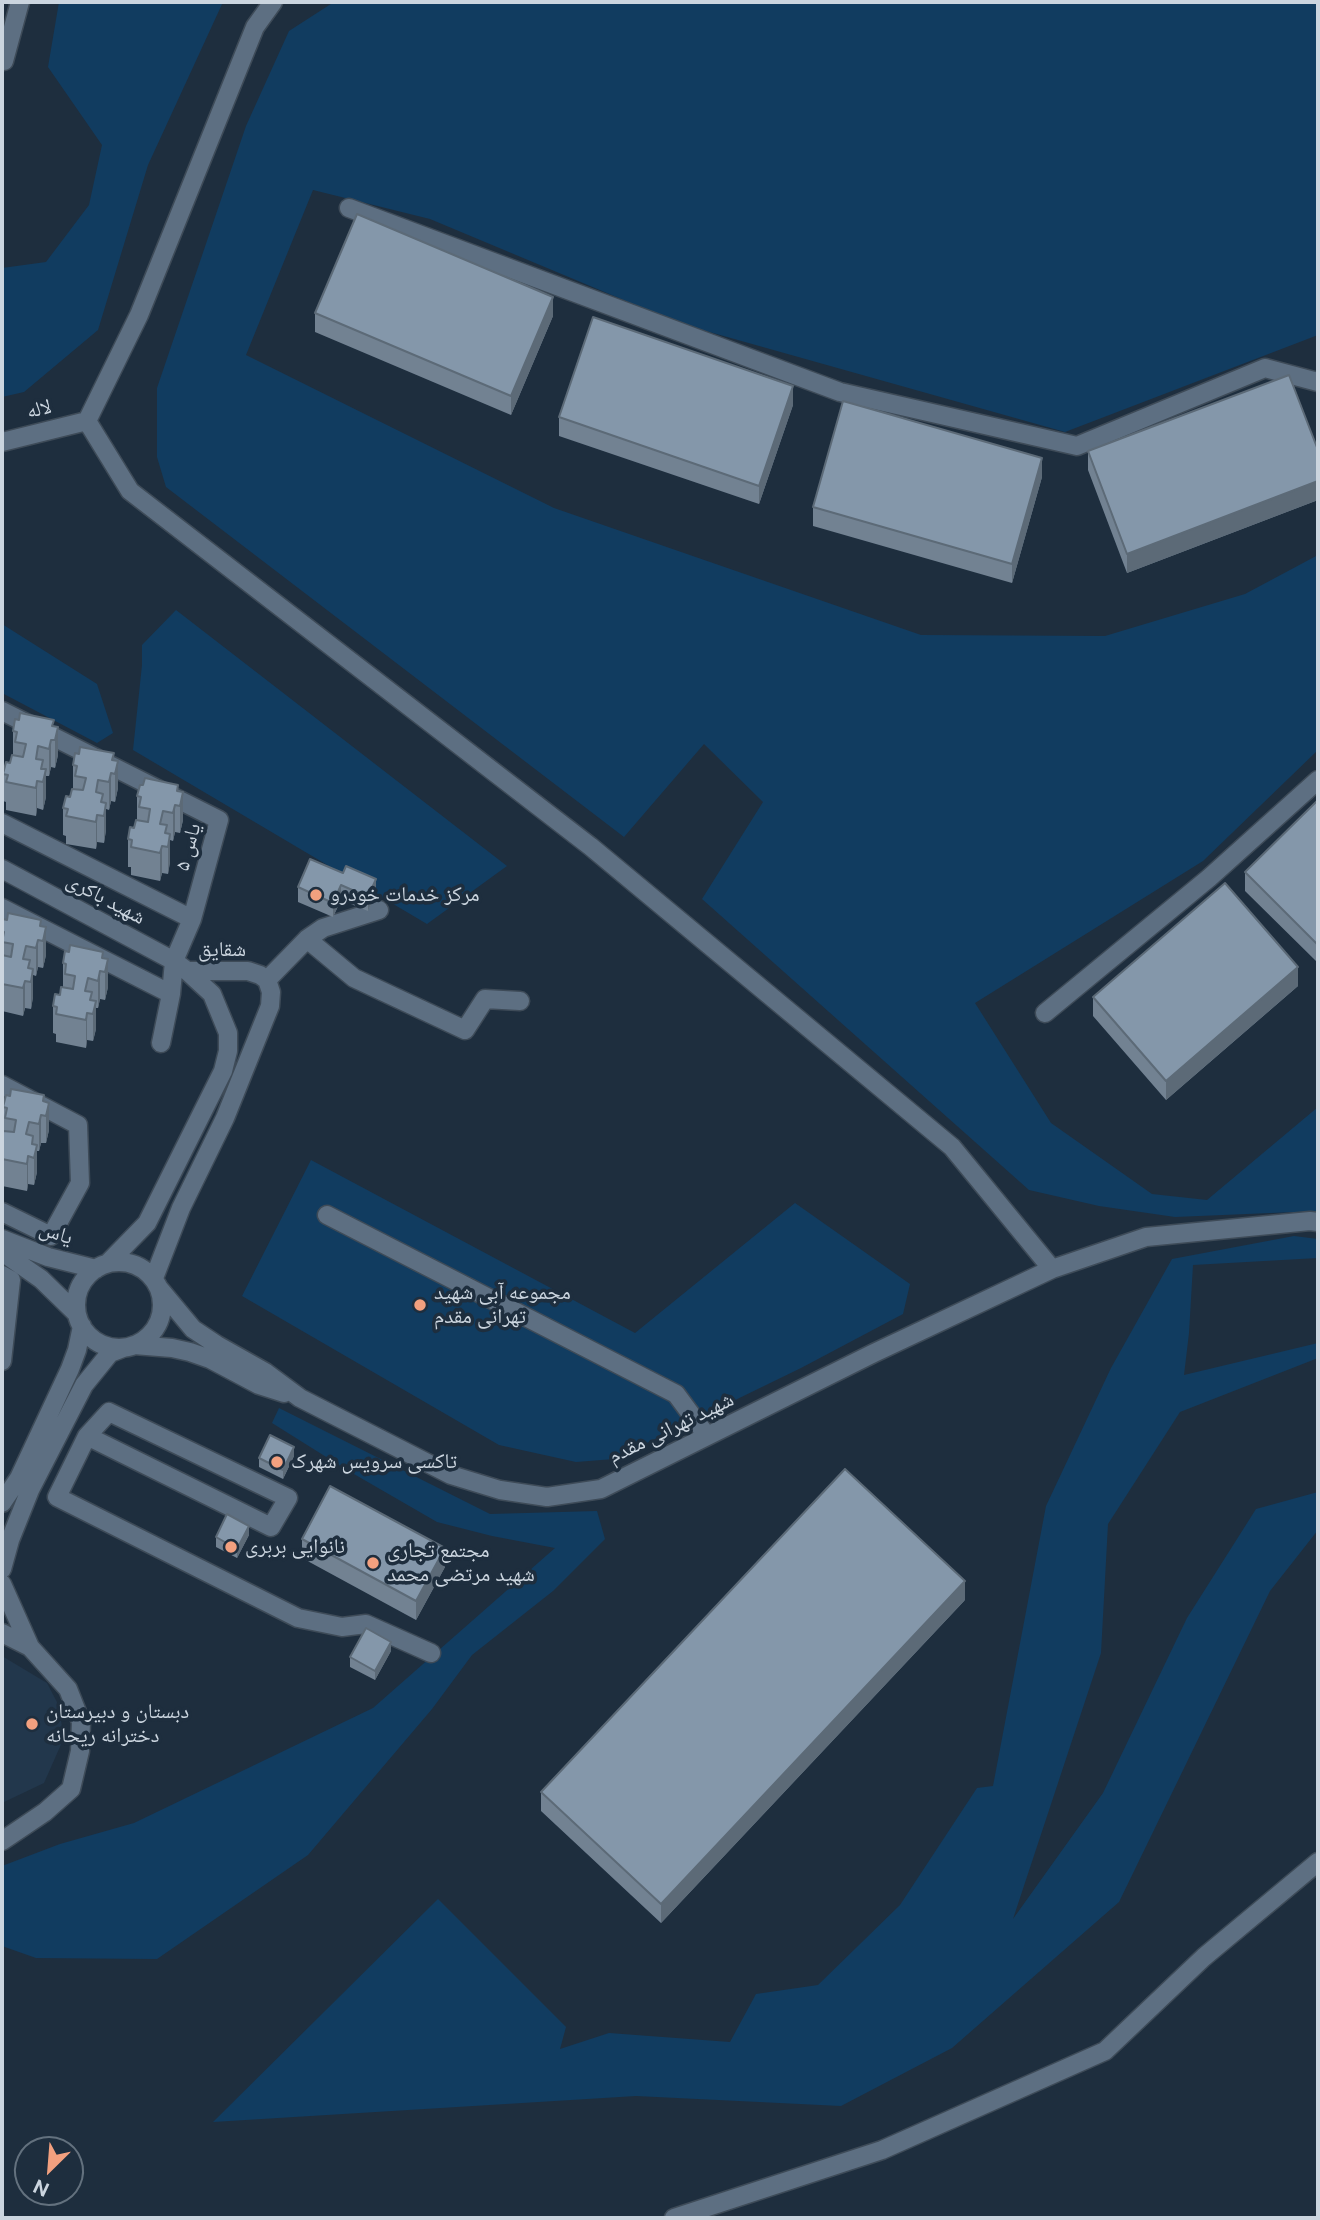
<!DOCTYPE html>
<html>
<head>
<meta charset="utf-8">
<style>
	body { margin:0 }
	#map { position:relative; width:1320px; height:2220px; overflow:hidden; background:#1e2e3e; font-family:"Public Sans",sans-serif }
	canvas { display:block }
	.frame { position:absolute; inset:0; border:4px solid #cbd5df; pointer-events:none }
	.north { position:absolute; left:14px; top:2136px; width:70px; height:70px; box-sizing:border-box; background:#1e2e3e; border:2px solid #63717e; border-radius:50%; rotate:205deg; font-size:19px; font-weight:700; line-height:28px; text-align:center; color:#cbd5df }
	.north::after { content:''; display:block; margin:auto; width:24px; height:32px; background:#f2a07f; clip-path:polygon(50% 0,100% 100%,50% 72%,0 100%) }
</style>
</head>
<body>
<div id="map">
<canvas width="1320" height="2220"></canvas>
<div class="frame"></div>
<div class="north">N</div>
</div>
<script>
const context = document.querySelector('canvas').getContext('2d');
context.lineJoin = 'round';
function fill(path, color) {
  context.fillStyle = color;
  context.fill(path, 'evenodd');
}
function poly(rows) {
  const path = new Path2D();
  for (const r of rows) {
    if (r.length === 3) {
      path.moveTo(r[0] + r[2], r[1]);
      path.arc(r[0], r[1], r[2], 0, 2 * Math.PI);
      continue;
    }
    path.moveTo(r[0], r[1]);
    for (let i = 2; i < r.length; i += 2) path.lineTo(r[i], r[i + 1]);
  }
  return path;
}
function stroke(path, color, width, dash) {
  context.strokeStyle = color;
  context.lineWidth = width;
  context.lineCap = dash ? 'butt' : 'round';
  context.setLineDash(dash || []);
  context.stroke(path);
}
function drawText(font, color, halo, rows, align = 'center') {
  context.font = font + ' "Public Sans","Noto Naskh Arabic",sans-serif';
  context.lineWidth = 7;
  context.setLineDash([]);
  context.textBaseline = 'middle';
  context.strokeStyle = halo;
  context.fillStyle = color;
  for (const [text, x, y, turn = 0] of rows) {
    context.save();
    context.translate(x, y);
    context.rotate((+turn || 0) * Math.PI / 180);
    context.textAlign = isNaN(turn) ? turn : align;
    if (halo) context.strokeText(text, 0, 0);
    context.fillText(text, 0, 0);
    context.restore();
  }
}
fill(poly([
	[2,1656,47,1683,60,1708,63,1740,44,1783,2,1803]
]), '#22374c');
fill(poly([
	[59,2,223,2,148,165,98,330,24,392,2,397,2,268,46,262,89,205,102,145,48,67],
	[334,2,1318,2,1318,335,1065,432,681,324,430,219,313,190,246,355,554,508,921,635,1105,636,1245,594,1318,555,1318,750,1203,861,975,1003,1051,1123,1152,1194,1207,1200,1318,1107,1318,1211,1175,1217,1099,1206,1029,1190,702,899,763,802,704,744,624,837,166,487,157,457,157,388,246,126,289,31],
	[176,610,507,866,427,924,133,750,142,665,142,645],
	[2,624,97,684,113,733,97,743,2,693],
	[311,1160,635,1333,795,1203,910,1284,903,1314,801,1368,614,1459,576,1462,499,1445,242,1296],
	[1294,1236,1318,1239,1318,1258,1193,1265,1189,1333,1184,1375,1318,1343,1318,1358,1180,1412,1108,1524,1101,1653,1013,1919,1103,1793,1187,1618,1256,1509,1318,1492,1318,1530,1270,1591,1119,1902,952,2048,841,2106,636,2096,213,2122,438,1899,566,2027,560,2049,609,2033,730,2042,756,1994,818,1985,900,1905,977,1788,993,1786,1046,1506,1111,1368,1172,1259],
	[279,1408,490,1514,597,1511,605,1539,553,1591,472,1655,432,1709,308,1855,157,1959,36,1958,2,1946,2,1866,60,1844,134,1823,373,1708,555,1548,492,1536,437,1522,347,1470,272,1423]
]), '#113c60');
const minor = poly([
	[2,61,4,61,20,2],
	[349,208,840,392,1077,446,1265,368,1318,382],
	[87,421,130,491,590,846,952,1147,1052,1269],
	[87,421,139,315,255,27,273,2],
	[2,442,87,421],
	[2,711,219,820,192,919,174,961,171,994],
	[2,823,192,919],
	[2,869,174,961,187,971,212,994,228,1033,228,1051,223,1071,147,1223,108,1263],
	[2,908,171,994,161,1043],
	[307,939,354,978,465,1030,485,999,520,1001],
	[267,980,307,939,323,928,379,910],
	[1045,1013,1209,878,1318,780],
	[2,1085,78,1125,80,1183,51,1236,2,1212],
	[327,1215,676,1394,707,1436],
	[2,1239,48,1257,96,1269],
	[2,1252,41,1279,77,1314],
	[119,1305,43],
	[2,1275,11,1280,2,1361],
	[154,1278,181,1208,225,1118,270,1006,271,992,267,980,260,975,248,971,187,971],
	[158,1287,193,1329,217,1345,265,1372,300,1398,451,1475,500,1490,547,1497,601,1489,874,1353,1052,1269,1146,1237,1310,1221,1318,1222],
	[134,1345,172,1348,190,1352,210,1359,259,1385,284,1393],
	[87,1436,271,1527,288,1498,109,1412,87,1436,57,1497,298,1618,342,1627,366,1624,431,1653],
	[2,1503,19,1478,70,1369,77,1350,82,1326],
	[2,1569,10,1540,30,1490,84,1385,110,1353,123,1348],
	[2,1584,30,1647,2,1633],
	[2,1841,45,1812,71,1789,80,1751,81,1722,68,1689,30,1647],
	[674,2218,882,2150,1105,2051,1204,1957,1318,1862]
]);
stroke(minor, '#3e4b58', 21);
stroke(minor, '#5d6f82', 18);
fill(poly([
	[315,313,553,316,511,415,315,332],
	[793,405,759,504,559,436,559,417],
	[1318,450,1318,500,1127,573,1088,470,1088,451],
	[1042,477,1012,583,813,526,813,507],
	[54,726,58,755,55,768,51,767,49,776,46,776,46,797,43,810,37,808,36,816,6,810,6,802,3,801,3,774,10,763,13,755,13,731],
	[114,760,118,788,115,802,111,801,109,810,106,809,106,830,104,843,97,842,96,849,66,844,66,836,63,835,63,808,70,797,73,789,73,765],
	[178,791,183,820,180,833,175,832,173,841,170,840,170,862,168,874,162,873,160,881,131,875,131,867,128,867,128,839,134,828,137,820,137,796],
	[1318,800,1318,963,1245,891,1245,872],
	[310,859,376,893,368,911,341,900,333,917,298,902,298,887],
	[2,924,41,926,46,955,43,968,38,967,36,976,33,975,33,997,31,1009,25,1008,23,1016,2,1011],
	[103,958,108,987,105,1000,100,999,98,1008,96,1008,96,1029,93,1041,87,1040,86,1048,56,1042,56,1034,53,1033,53,1006,60,995,63,987,63,963],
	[1298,986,1166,1100,1093,1016,1093,997],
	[44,1102,49,1130,46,1143,41,1143,39,1151,37,1151,37,1172,34,1185,28,1184,27,1191,2,1186,2,1135,3,1131,3,1107],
	[294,1456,283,1479,259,1467,259,1458],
	[249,1535,237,1558,216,1547,216,1537],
	[302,1539,445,1567,416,1620,302,1558],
	[965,1600,661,1923,541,1811,541,1792],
	[391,1651,375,1680,350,1667,350,1657]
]), '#728292');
fill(poly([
	[553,297,553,316,511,415,511,396],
	[793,386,793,405,759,504,759,486],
	[1042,458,1042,477,1012,583,1012,564],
	[1318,481,1318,500,1127,573,1127,554],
	[58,727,58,755,55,768,55,740],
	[51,740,51,767,49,776,49,749],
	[118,761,118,788,115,802,115,774],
	[46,769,46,797,43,810,43,782],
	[111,773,111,801,109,810,109,782],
	[37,781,37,808,36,816,36,788],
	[183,792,183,820,180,833,180,806],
	[106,803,106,830,104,843,104,816],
	[175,805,175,832,173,841,173,813],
	[97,815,97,842,96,849,96,822],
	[170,834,170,862,168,874,168,847],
	[162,846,162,873,160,881,160,853],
	[376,879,376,893,368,911,368,897],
	[341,885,341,900,333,917,333,903],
	[46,927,46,955,43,968,43,941],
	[38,940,38,967,36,976,36,948],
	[108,959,108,987,105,1000,105,972],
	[1298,967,1298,986,1166,1100,1166,1081],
	[33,969,33,997,31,1009,31,982],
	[100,971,100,999,98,1008,98,981],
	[25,981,25,1008,23,1016,23,988],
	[96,1001,96,1029,93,1041,93,1014],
	[87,1013,87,1040,86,1048,86,1020],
	[49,1103,49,1130,46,1143,46,1116],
	[41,1115,41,1143,39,1151,39,1124],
	[37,1145,37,1172,34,1185,34,1158],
	[28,1156,28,1184,27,1191,27,1164],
	[294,1447,294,1456,283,1479,283,1470],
	[249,1526,249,1535,237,1558,237,1549],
	[445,1548,445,1567,416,1620,416,1601],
	[965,1581,965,1600,661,1923,661,1904],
	[391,1642,391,1651,375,1680,375,1671]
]), '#5c6a77');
const building = poly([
	[357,214,553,297,511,396,315,313,357,214],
	[593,317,793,386,759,486,559,417,593,317],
	[1289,375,1318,450,1318,481,1127,554,1088,451,1289,375],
	[843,401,1042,458,1012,564,813,507,843,401],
	[20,713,54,720,52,726,58,727,55,740,51,740,49,749,38,746,36,759,43,760,41,769,46,769,43,782,37,781,36,788,6,782,8,775,3,774,6,762,10,763,12,755,23,757,26,744,15,742,17,732,13,731,15,719,19,720,20,713],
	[80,747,114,753,112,760,118,761,115,774,111,773,109,782,98,780,96,792,103,794,101,802,106,803,104,816,97,815,96,822,66,816,68,809,63,808,66,796,70,797,72,789,83,790,86,778,75,776,77,766,73,765,75,753,79,754,80,747],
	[145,778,178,785,177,791,183,792,180,806,175,805,173,813,163,811,160,824,167,825,165,833,170,834,168,847,162,846,160,853,131,847,132,840,128,839,130,827,134,828,136,820,148,822,150,809,139,807,141,797,137,796,140,785,143,785,145,778],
	[1318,800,1318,945,1245,872,1318,800],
	[310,859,343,873,346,866,376,879,368,897,341,885,333,903,298,887,310,859],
	[1225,883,1298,967,1166,1081,1093,997,1225,883],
	[8,913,41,920,40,926,46,927,43,941,38,940,36,948,26,946,23,959,30,960,28,968,33,969,31,982,25,981,23,988,2,984,2,955,11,957,13,944,2,942,4,932,2,931,2,924,3,919,7,920,8,913],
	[70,945,103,952,102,958,108,959,105,972,100,971,98,981,88,978,85,991,92,992,90,1000,96,1001,93,1014,87,1013,86,1020,56,1014,57,1007,53,1006,55,994,60,995,61,987,73,989,75,976,65,974,66,964,63,963,65,951,69,952,70,945],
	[11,1089,44,1095,43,1101,49,1103,46,1116,41,1115,39,1124,29,1122,26,1134,33,1136,32,1144,37,1145,34,1158,28,1156,27,1164,2,1159,3,1131,14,1132,16,1120,5,1118,7,1108,3,1107,6,1095,10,1096,11,1089],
	[270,1435,294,1447,283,1470,259,1458,270,1435],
	[845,1469,965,1581,661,1904,541,1792,845,1469],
	[330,1486,445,1548,416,1601,302,1539,330,1486],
	[227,1514,249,1526,237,1549,216,1537,227,1514],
	[366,1628,391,1642,375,1671,350,1657,366,1628]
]);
fill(building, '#8497aa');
stroke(building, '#5c6a77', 2);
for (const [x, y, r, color] of [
	[316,895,7,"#f2a07f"],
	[420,1305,7,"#f2a07f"],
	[277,1462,7,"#f2a07f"],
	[231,1547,7,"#f2a07f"],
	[373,1563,7,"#f2a07f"],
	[32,1724,7,"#f2a07f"]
]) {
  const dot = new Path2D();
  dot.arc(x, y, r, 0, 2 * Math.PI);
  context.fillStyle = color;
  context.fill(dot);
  stroke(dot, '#1e2e3e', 2.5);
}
drawText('21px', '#cbd5df', '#1e2e3e', [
	["لاله",39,409,-14],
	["یاس ۵",188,847,-75],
	["شهید باکری",106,899,28],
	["شقایق",222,950],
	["یاس",56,1233,18],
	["شهید تهرانی مقدم",671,1428,-26]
]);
drawText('21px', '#cbd5df', '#1e2e3e', [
	["مرکز خدمات خودرو",330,895],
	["مجموعه آبی شهید",434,1293],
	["تهرانی مقدم",434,1317],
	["تاکسی سرویس شهرک",291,1462],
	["نانوایی بربری",245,1547],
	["مجتمع تجاری",387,1551],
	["شهید مرتضی محمد",387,1575],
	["دبستان و دبیرستان",46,1712],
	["دخترانه ریحانه",46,1736]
], 'left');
</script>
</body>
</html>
